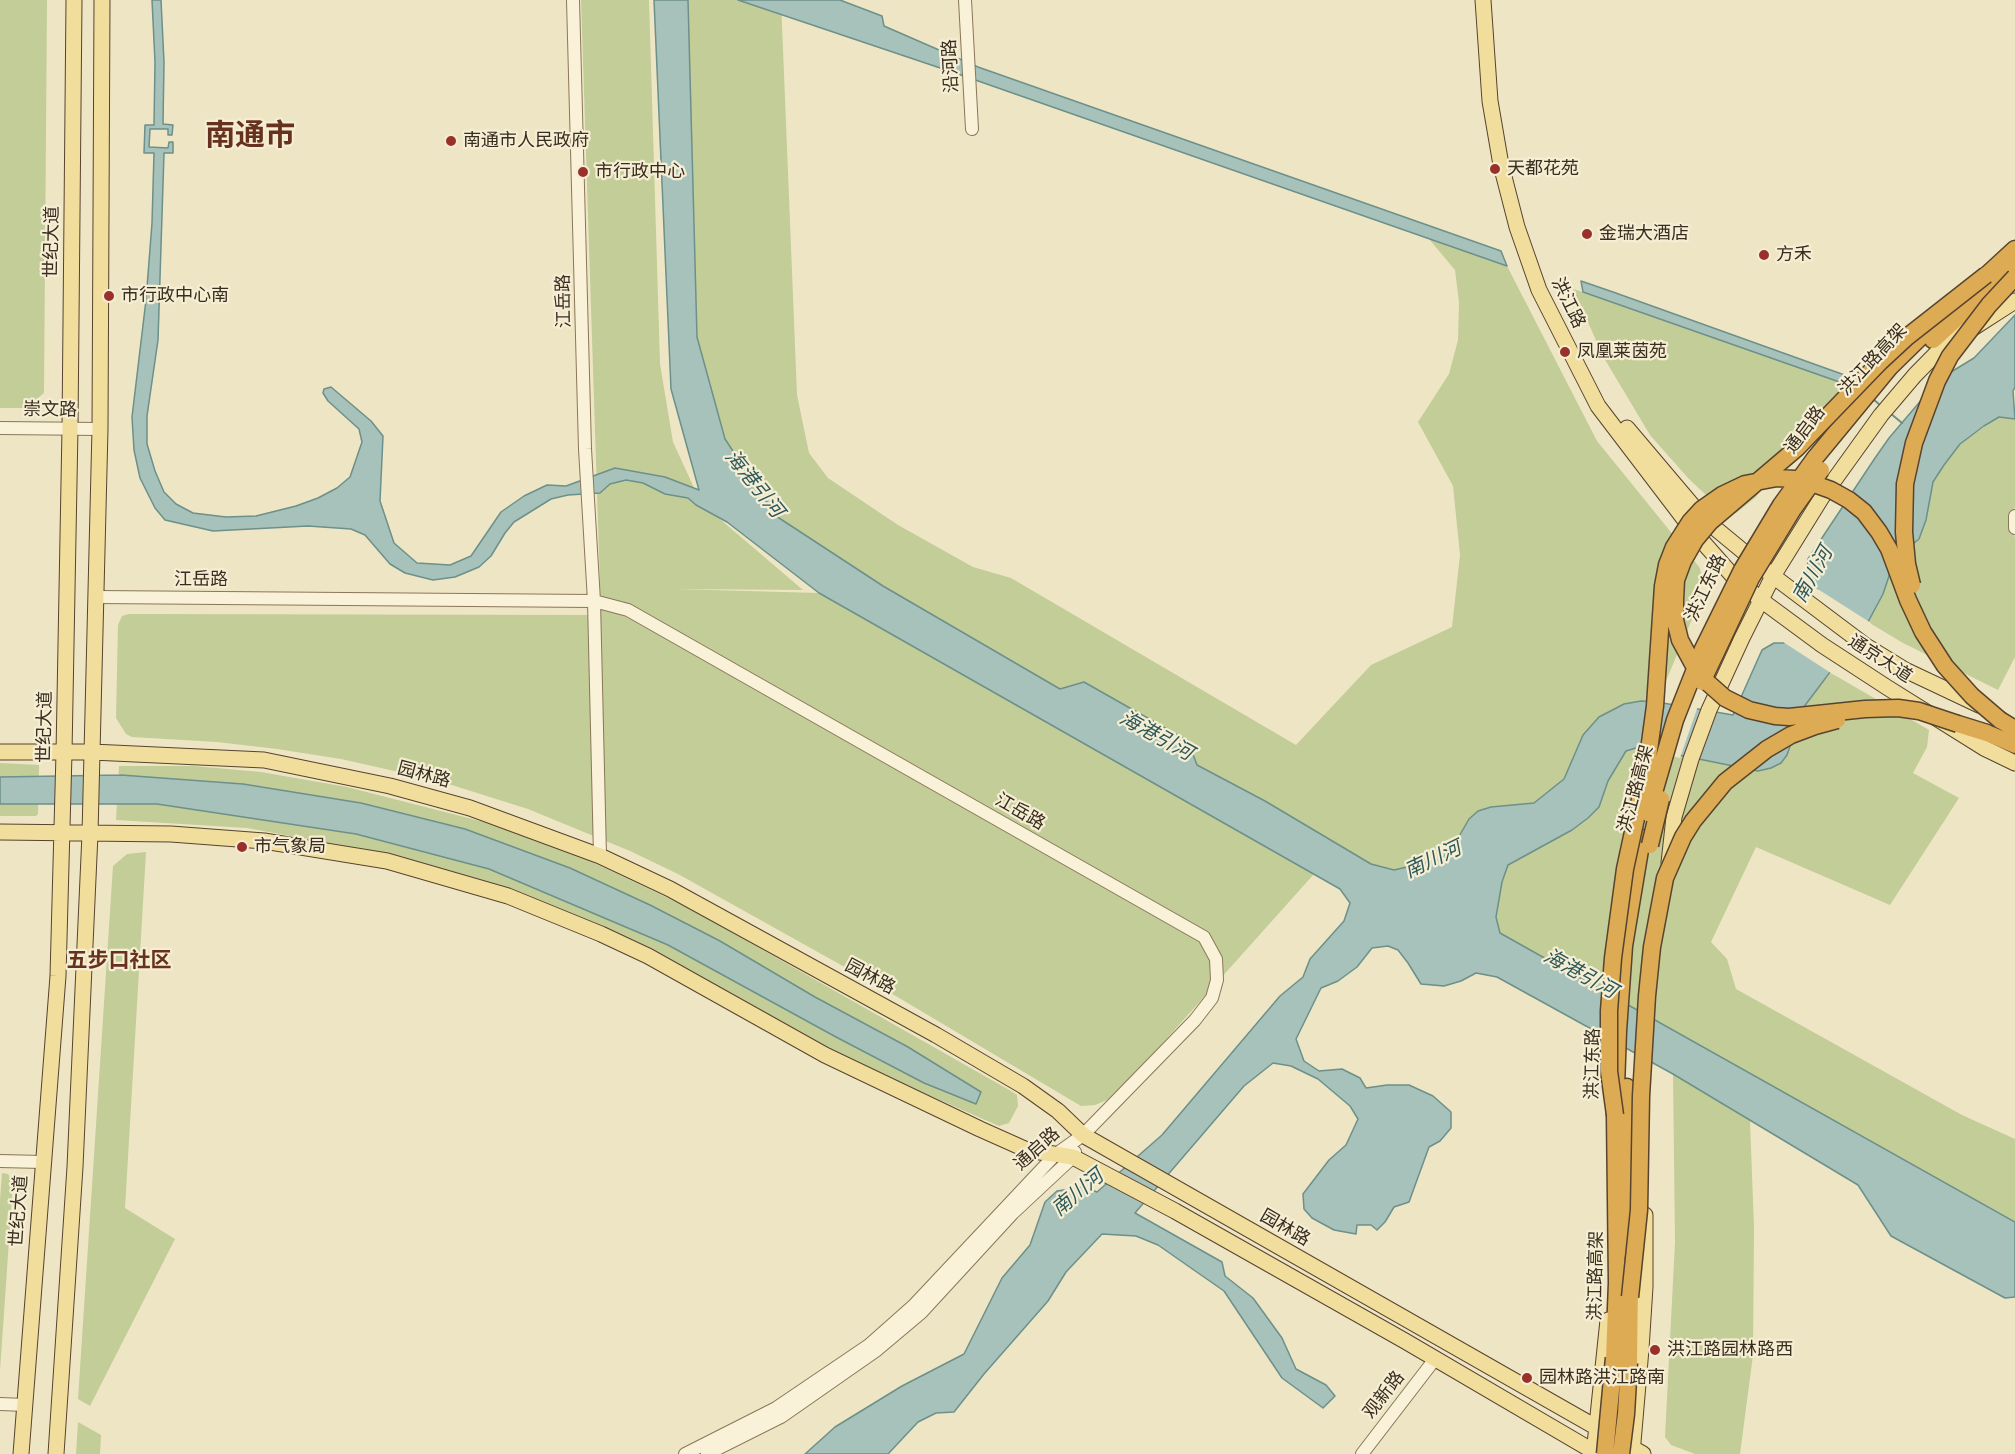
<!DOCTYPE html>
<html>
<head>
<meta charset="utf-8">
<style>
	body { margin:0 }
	canvas { display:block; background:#eee5c4 }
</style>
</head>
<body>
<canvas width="2015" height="1454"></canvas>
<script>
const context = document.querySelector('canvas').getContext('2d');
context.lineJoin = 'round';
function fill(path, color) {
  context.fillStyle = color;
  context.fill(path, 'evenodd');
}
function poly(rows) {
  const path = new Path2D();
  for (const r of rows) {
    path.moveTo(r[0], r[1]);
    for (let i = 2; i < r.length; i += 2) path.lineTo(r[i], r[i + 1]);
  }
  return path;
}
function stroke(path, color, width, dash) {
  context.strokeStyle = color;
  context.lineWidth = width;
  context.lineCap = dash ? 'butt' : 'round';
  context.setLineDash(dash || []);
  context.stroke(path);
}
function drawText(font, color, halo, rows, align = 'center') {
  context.font = font + ' "IBM Plex Serif","Noto Sans SC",serif';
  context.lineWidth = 4.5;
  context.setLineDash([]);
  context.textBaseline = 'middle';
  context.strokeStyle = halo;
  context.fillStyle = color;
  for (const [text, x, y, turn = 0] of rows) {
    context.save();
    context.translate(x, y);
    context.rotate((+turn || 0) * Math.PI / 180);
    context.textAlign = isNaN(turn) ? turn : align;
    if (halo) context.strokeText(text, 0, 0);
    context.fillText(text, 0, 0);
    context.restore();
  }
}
fill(poly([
	[0,0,47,0,44,393,26,408,0,408],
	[581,0,649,0,660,364,673,442,701,503,803,590,674,589,819,593,1314,874,1118,1093,1107,1100,1095,1105,1081,1106,884,989,678,874,630,851,528,809,439,781,341,759,277,749,217,742,132,737,126,734,116,718,118,625,122,616,129,614,601,615],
	[688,0,781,0,797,395,809,453,828,478,898,525,973,567,1011,578,1296,745,1371,665,1452,627,1460,555,1453,486,1418,422,1449,374,1458,340,1459,302,1455,270,1429,239,1507,266,1597,441,1700,568,1702,581,1698,605,1657,702,1583,735,1564,779,1534,803,1491,807,1469,819,1454,845,1442,859,1394,870,1371,864,1265,801,1196,765,1084,683,1060,689,883,586,776,516,725,439,697,337],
	[1573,289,1583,292,1848,385,1790,447,1756,497,1736,513,1731,514,1724,512,1688,478,1650,435,1604,358],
	[1999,417,2015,419,2015,506,2011,522,2015,538,2015,657,1998,690,1903,643,1868,622,1883,594,1892,567,1902,553,1919,539,1926,520,1933,482,1944,465,1960,444],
	[1831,673,1929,730,1927,747,1913,773,1959,798,1890,905,1756,847,1711,942,1727,959,1736,989,1962,1115,2015,1139,2015,1222,1499,933,1496,917,1502,882,1508,865,1572,830,1599,807,1608,781,1626,751,1636,748,1654,750,1758,771,1809,699],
	[0,763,39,765,38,814,36,816,0,816],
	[119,766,194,766,261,772,347,787,484,822,575,854,689,908,1011,1091,1017,1095,1018,1106,1009,1123,999,1126,832,1053,477,880,361,849,247,828,116,820],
	[146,852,125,1208,175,1239,90,1406,78,1399,113,866,127,854],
	[1673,1074,1750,1121,1754,1228,1753,1355,1740,1454,1695,1454,1671,1445,1665,1437,1675,1242],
	[2,1173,8,1174,13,1182,0,1371,0,1200],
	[78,1422,101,1435,100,1454,76,1454]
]), '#c3cd98');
const water = poly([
	[152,0,161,0,164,62,163,124,173,125,172,135,168,135,168,129,150,129,149,147,168,148,169,142,173,142,173,153,164,153,158,340,147,416,147,444,155,471,164,492,176,504,193,513,226,517,256,516,296,506,318,498,337,488,350,477,362,442,359,429,328,401,323,393,324,389,331,387,371,421,383,436,380,501,394,543,417,563,450,565,471,556,501,512,524,496,547,485,566,486,615,468,665,477,699,490,671,389,654,0,688,0,697,337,725,439,776,516,883,586,1060,689,1084,682,1188,741,1197,765,1265,801,1371,864,1394,870,1442,859,1454,845,1469,819,1478,811,1491,807,1534,803,1564,779,1583,735,1599,717,1624,704,1641,701,1657,702,1733,715,1762,650,1774,643,1784,643,1818,590,1810,580,1807,571,1808,559,1875,458,1889,438,1935,384,1951,372,1974,358,2015,315,2015,387,2013,391,2015,419,1999,417,1984,426,1960,444,1944,465,1933,482,1926,520,1919,539,1902,553,1892,567,1883,594,1868,622,1803,708,1787,755,1781,763,1771,768,1758,771,1654,750,1636,748,1626,751,1608,781,1599,807,1588,818,1572,830,1508,865,1502,882,1496,917,1500,933,2015,1222,2015,1297,2005,1298,1891,1236,1858,1185,1673,1074,1497,977,1476,973,1461,981,1444,986,1421,984,1408,963,1398,950,1388,946,1372,948,1357,967,1338,981,1321,988,1296,1039,1304,1061,1319,1071,1342,1069,1360,1078,1366,1088,1387,1085,1409,1085,1433,1096,1451,1112,1451,1128,1440,1141,1429,1147,1409,1202,1394,1207,1385,1222,1377,1230,1371,1225,1357,1225,1356,1234,1334,1230,1312,1218,1304,1209,1303,1194,1329,1160,1346,1145,1358,1119,1350,1106,1318,1079,1291,1066,1273,1063,1244,1086,1135,1213,1222,1262,1225,1276,1253,1298,1282,1338,1296,1369,1326,1385,1335,1396,1323,1408,1282,1378,1224,1291,1158,1245,1136,1236,1102,1234,1066,1272,1048,1301,984,1374,954,1412,936,1413,918,1422,888,1454,805,1454,835,1427,902,1386,964,1354,1002,1278,1030,1245,1045,1202,1057,1191,1083,1187,1097,1192,1162,1135,1280,996,1303,977,1310,959,1344,921,1350,903,1340,889,819,593,727,522,696,505,688,498,665,494,643,483,626,480,610,484,600,493,568,495,551,499,514,522,505,533,491,556,479,567,455,577,433,580,405,573,390,564,365,535,351,529,308,526,213,531,165,520,155,508,140,478,134,450,132,417,146,300,152,223,154,153,144,153,145,125,154,125,155,62,152,0],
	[738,0,840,0,882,16,884,26,978,67,1501,251,1507,266,961,75,738,0],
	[1581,281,1613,292,1853,378,1848,385,1583,292,1581,281],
	[121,775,243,784,361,803,465,829,570,868,650,905,720,941,815,997,908,1047,981,1092,976,1104,924,1083,836,1037,668,945,489,869,356,834,157,804,0,804,0,777,121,775]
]);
fill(water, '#a6c2bb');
stroke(water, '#6d908a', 1.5);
fill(poly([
	[1813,586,1871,623,1834,675,1780,640,1783,640,1814,590,1812,588],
	[1675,702,1698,706,1680,758,1671,756]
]), '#eee5c4');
stroke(poly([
	[1872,398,1881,406],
	[1890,413,1902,423]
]), '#6d908a', 2);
const minor = poly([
	[573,0,585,449,594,601,600,856],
	[965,0,972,129],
	[0,428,100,429],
	[2015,516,2015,528],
	[96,597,594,601,628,610,1204,937,1216,959,1217,980,1212,998,1195,1020,1083,1135,1055,1155,913,1306,869,1345,776,1408,685,1454],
	[0,1161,42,1162],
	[0,1404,25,1405],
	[707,1454,781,1417,877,1350,921,1313,1013,1213,1073,1157,1075,1152],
	[1362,1454,1435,1359]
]);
const major = poly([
	[1483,0,1490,101,1501,165,1517,227,1539,290,1598,406,1694,532,1732,575,1761,600,1822,645,1888,688,1984,748,2015,763],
	[1973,328,2015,301],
	[1627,428,1704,519,1773,576,1866,646,1905,670,1979,705],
	[0,752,92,752,264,760,390,786,470,808,600,856,670,889,936,1035,1023,1086,1058,1111,1083,1135,1643,1454],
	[0,832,171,834,264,841,387,861,508,896,601,934,648,956,825,1055,980,1129,1027,1150,1073,1157,1175,1211,1405,1341,1598,1454],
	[1669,863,1674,817,1691,759,1709,710,1742,638,1773,576,1822,497,1881,415,1915,375,1975,314],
	[21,1454,58,976,64,753,70,428,74,0],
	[56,1454,75,1167,90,834,100,429,102,0],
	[1594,1454,1608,1320],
	[1632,1454,1641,1349,1645,1287,1645,1215]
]);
const highway = poly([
	[1977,284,2015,249],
	[1933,340,2015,265],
	[1815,458,1890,367,1938,320],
	[2000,720,2015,729],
	[1958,724,1987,733,2015,745],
	[1627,1087,1629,1250],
	[1614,1358,1617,1283,1615,1115,1618,1031,1624,946,1642,838],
	[1629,1363,1630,1282]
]);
stroke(minor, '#89775a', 14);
stroke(major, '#57442f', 17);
stroke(highway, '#57442f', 19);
stroke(minor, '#f9f1d8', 12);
stroke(major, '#f1dd9c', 15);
stroke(highway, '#deab55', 16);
const highwayBridge = poly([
	[1912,585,1907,564,1904,532,1905,484,1914,443,1937,381,1950,356,1989,305,2015,277],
	[1702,682,1751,578,1793,509,1821,470],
	[1958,724,1919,711,1898,708,1865,709,1789,717,1775,716,1749,710,1725,698,1699,675,1680,640,1675,620,1675,600,1676,580,1683,561,1695,540,1710,522,1797,448,1880,362,1907,337,1986,275],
	[1648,813,1675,720,1703,649,1742,570,1781,505,1815,458],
	[1650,845,1661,799],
	[1615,1115,1609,1071,1609,1011,1613,958,1625,869,1646,772,1655,706,1663,586,1667,565,1674,547,1690,522,1702,509,1722,495,1745,484,1777,478,1795,479,1817,485,1831,490,1849,500,1864,512,1879,532,1889,549,1908,600,1923,632,1945,666,1972,696,2000,720],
	[1630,1297,1639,1210,1641,1096,1647,996,1652,947,1665,878,1683,837,1693,821,1725,782,1767,749,1791,735,1815,726,1837,720],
	[1605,1454,1614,1358],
	[1621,1454,1626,1414,1629,1363]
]);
stroke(highwayBridge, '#57442f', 19, []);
stroke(highwayBridge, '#deab55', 16);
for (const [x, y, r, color] of [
	[451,141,6,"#99312a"],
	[1495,169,6,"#99312a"],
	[583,172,6,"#99312a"],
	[1587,234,6,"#99312a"],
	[1764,255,6,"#99312a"],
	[109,296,6,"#99312a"],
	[1565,352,6,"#99312a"],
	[242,847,6,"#99312a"],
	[1655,1350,6,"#99312a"],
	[1527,1378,6,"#99312a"]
]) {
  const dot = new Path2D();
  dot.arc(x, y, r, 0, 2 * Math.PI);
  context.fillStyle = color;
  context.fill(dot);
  stroke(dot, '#f6eed4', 2);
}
drawText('18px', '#392d1e', '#f6eed4', [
	["沿河路",951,66,-93],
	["世纪大道",52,242,-89],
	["江岳路",564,301,-91],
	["洪江路",1568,303,64],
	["洪江路高架",1873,360,-47],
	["崇文路",50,410,1],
	["通启路",1805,430,-53],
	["江岳路",201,580],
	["洪江东路",1706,588,-65],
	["通京大道",1880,659,33],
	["世纪大道",45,727,-89],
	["园林路",424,775,15],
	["洪江路高架",1636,789,-75],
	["江岳路",1020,812,30],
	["园林路",870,977,28],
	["洪江东路",1593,1064,-89],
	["通启路",1037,1149,-42],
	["世纪大道",19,1211,-86],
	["园林路",1285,1228,30],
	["洪江路高架",1596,1276,-89],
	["观新路",1384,1395,-52]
]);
drawText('18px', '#392d1e', '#f6eed4', [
	["南通市人民政府",463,141],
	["天都花苑",1507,169],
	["市行政中心",595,172],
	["金瑞大酒店",1599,234],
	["方禾",1776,255],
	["市行政中心南",121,296],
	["凤凰莱茵苑",1577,352],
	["市气象局",254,847],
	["洪江路园林路西",1667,1350],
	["园林路洪江路南",1539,1378]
], 'left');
drawText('italic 20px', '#2e5959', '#f6eed4', [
	["海港引河",754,484,51],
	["南川河",1813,575,-61],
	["海港引河",1156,736,29],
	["南川河",1433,860,-25],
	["海港引河",1580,974,29],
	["南川河",1078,1193,-40]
]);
drawText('bold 21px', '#66321e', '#f6eed4', [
	["五步口社区",119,961]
]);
drawText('bold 30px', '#66321e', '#f6eed4', [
	["南通市",250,136]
]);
</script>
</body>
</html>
